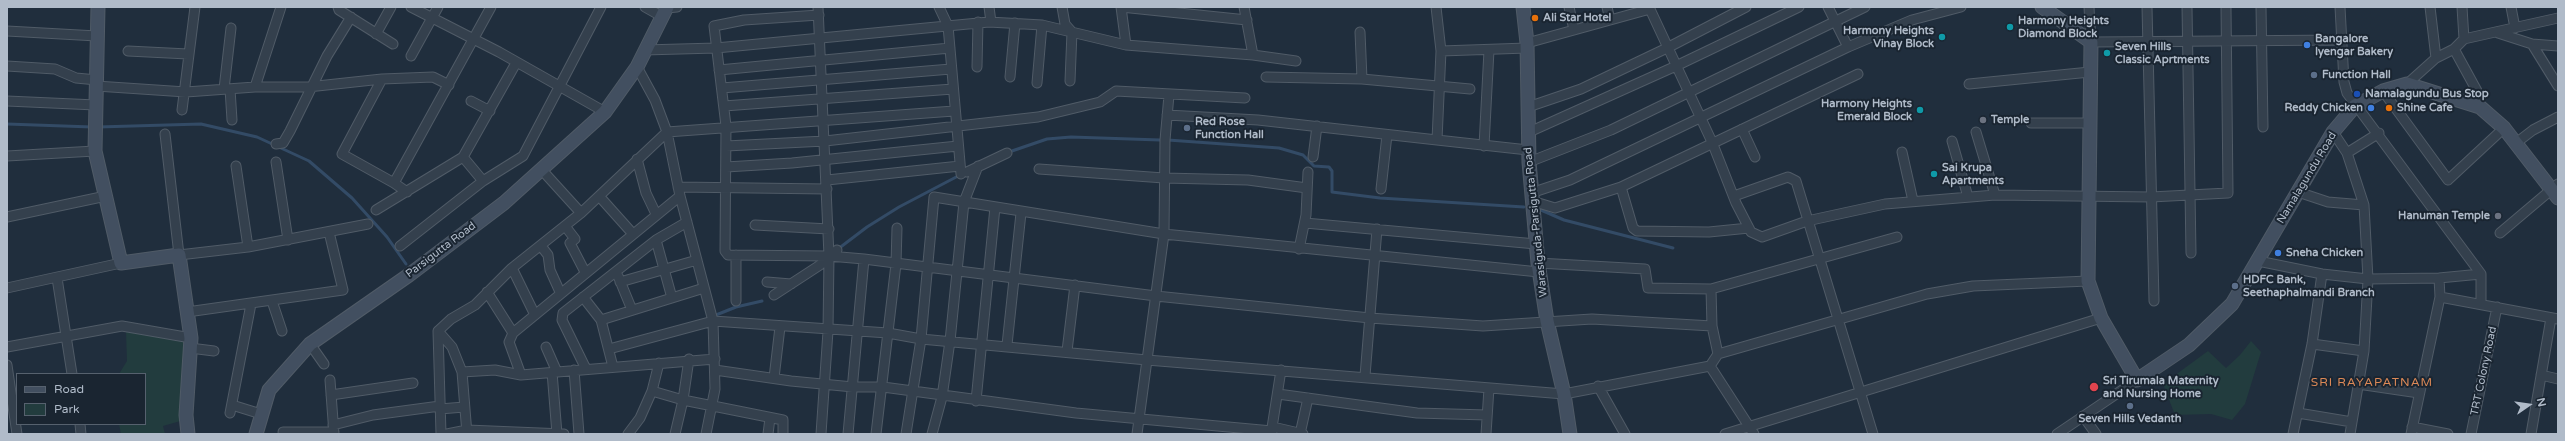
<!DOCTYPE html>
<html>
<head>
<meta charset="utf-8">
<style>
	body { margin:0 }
	#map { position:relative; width:2565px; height:441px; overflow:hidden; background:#202e3d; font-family:"Varela Round",sans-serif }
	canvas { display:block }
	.frame { position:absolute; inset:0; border:8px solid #b0bbc9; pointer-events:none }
	.legend { position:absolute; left:16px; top:373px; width:130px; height:52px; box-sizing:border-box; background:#1a2531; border:1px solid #56616e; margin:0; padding:5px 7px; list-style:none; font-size:12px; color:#b0bbc9 }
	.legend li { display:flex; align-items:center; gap:8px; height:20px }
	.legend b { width:20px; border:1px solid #56616e }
	.north { position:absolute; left:2509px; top:385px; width:40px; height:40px; -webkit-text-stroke:3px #1a2531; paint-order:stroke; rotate:77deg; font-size:11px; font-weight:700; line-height:16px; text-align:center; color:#b0bbc9 }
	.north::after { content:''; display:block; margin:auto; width:14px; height:18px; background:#b0bbc9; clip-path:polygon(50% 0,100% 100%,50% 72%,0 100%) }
</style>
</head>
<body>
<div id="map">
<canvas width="2565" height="441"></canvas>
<div class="frame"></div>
<ul class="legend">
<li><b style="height:5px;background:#424f60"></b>Road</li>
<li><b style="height:11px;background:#223c3e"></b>Park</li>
</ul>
<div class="north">N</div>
</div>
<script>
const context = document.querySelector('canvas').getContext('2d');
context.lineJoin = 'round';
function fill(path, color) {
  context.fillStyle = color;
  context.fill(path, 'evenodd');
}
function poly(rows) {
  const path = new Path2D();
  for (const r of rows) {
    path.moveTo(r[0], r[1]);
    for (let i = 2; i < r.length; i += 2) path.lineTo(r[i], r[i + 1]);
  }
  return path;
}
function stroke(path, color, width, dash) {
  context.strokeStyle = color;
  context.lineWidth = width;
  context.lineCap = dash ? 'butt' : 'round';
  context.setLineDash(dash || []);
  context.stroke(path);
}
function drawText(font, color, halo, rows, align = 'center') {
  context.font = font + ' "Varela Round",sans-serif';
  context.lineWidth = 4;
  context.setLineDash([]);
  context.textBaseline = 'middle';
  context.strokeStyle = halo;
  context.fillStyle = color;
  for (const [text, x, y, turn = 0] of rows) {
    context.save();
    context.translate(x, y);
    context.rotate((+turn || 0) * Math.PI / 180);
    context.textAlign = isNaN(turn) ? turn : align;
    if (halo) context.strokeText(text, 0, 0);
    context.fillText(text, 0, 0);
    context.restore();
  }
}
fill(poly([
	[133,331,187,340,184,420,163,426,165,434,121,434,119,424,145,424,145,374,119,374,127,361,126,332],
	[2251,341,2261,352,2245,404,2232,420,2211,414,2175,415,2163,384,2208,351,2226,368,2240,355]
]), '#223c3e');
stroke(poly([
	[7,124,92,127],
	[98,127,201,124,257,137,309,161,352,198,387,237,406,264],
	[1168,140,1279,148,1303,155,1314,166,1329,167,1332,171,1332,192,1380,198,1524,207],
	[1009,152,1047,139,1071,137,1160,140],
	[1541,210,1564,220,1673,248],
	[838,249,867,227,899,207,960,175],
	[716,315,736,307,762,301]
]), '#334b66', 3);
const street = poly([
	[338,7,339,10,393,44],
	[411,7,499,52,605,112],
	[645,7,661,16],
	[818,7,829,256,828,331,821,434],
	[939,7,948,26,961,174],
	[989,7,991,22],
	[1062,7,1065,24,1072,32,1070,81],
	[1244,7,1253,55],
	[1436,7,1441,51],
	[1569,7,1574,30],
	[1607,7,1610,20],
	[1649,7,1712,142,1736,203,1751,232,1762,237,1807,221,1885,204,1995,195,2151,197,2228,193,2226,7],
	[1828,7,1848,47],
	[2089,7,2091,42,2341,40],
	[2147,7,2154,301],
	[2187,7,2191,253],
	[2261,7,2263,127],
	[2340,7,2344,82,2347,93,2481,274,2481,304],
	[2430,7,2436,58],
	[2462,7,2464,39],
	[2511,7,2515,28],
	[667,8,677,7],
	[819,15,744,20,714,26,726,126,725,251,728,255,829,256,864,259,1156,296,1370,318,1483,326,1592,319,1712,326],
	[7,31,97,36],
	[1360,32,1362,79],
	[2498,33,2532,44,2558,46],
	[376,34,391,7],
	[1527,43,1650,9],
	[2532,44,2558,86],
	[1126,45,1121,7,1247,20],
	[1527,48,1441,51,1437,140,1528,150],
	[2454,49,2477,91,2480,107],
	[644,50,716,48,989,22,1042,25,1126,45,1253,55,1296,61],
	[128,51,188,54],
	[411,56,438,7],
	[7,66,55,69,76,78,97,80],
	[637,67,655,100,667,132,680,196,713,321,715,389,706,434],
	[977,67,978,22],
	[719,70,950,48],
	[1010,77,1015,23],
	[1266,77,1362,79,1470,89],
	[382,79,342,154,394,183,407,192],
	[1037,83,1042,25],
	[1969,84,2090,72],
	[2407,84,2436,58,2454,49,2464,39,2558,18],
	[96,86,186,92,255,87,308,87,382,79,433,77,449,85],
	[255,87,281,7],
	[722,88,951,69],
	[224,89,231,28],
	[230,89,232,120],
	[2383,91,2448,180,2504,128],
	[7,101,96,105],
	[471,101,490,111],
	[724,106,953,89],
	[1528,107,1581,89,1667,48,1746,7],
	[182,110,195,7],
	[1167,115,1258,120,1437,140],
	[2031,123,2089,123],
	[1742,129,1755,157],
	[1976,132,1995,195],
	[2333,132,2347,153,2364,205,2368,279,2364,351,2350,434],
	[1527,133,1676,66,1799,7],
	[165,134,179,255,248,247,368,224],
	[1952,141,1968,197],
	[2516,143,2533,130,2558,117],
	[276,144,283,143,290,131,327,56,351,17],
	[726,146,825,141,1038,117,1100,102,1116,91,1245,98],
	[1484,146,1489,50],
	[1902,152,1913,201],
	[2347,153,2379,133],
	[7,156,95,151],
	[463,157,483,181],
	[1313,157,1317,126],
	[637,159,646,193,656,214],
	[276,162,288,240],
	[1529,162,1611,130,1865,7],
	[236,166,248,247],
	[726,167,792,163,958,146],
	[541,169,581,213],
	[1039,169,1164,178,1248,180,1307,188],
	[967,172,1007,153],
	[827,180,960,166],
	[394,183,491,7],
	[678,187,827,189],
	[1621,187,1633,228,1637,231,1709,232,1749,228],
	[1381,189,1387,135],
	[2298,192,2328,202,2364,205],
	[1531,193,1570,180,1848,47,1912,20,1961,7],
	[599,196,633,234],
	[1734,196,1788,177,1796,181,1873,434],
	[1532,201,1555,208,1621,187,1858,74],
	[376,210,463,157,516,63],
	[7,217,106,196],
	[1305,223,1536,244],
	[755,225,829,229],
	[565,226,575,239,570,243,585,272],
	[2500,233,2558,184],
	[656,240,672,298],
	[400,246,483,181,523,156,601,7],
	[541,246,548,255,550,270,560,292],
	[1299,249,1306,215,1308,172],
	[736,255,736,301],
	[2258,261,2322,274,2368,279,2439,278,2481,274],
	[1538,263,1645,269,1648,288,1711,289,1897,237],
	[512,268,534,313],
	[618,276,632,310],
	[57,278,72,374],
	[2439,278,2440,297],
	[620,282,697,260],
	[767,282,791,284],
	[7,288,121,263],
	[1711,289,1712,326,1718,354],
	[487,292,513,333],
	[774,295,820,265,837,250],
	[583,297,601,320,613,367],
	[272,301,282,331],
	[187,312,343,290,329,232],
	[601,320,704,288],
	[438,331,452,347,462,372,467,434],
	[310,344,324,364],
	[2312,344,2364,351],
	[1007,345,1021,213],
	[7,347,122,326,191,338],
	[546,347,557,372],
	[190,348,214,351],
	[609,349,713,321,888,333,921,339,1147,360,1564,394,1710,366,1754,434],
	[1067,351,1075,285],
	[7,365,17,434],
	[1710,366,1718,354,1927,294,1973,286,2088,281],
	[586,369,562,320,563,313,656,240,687,222],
	[574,370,579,434],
	[715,370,791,381,853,387,883,387,1076,413,1272,431],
	[462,372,495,370,521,375,715,359],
	[552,372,557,434],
	[521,375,509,342,513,333,680,196],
	[2541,375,2558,379],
	[1365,376,1377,229],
	[774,378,780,327],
	[330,380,334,434],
	[2358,384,2419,393],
	[1598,386,1625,434],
	[652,391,683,400,783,420,783,434],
	[1278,394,1417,413,1487,415],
	[331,395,413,383],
	[976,401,995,207],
	[232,405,261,414],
	[440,409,464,407],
	[230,413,251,304],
	[2298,413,2352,422],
	[2083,416,2096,434],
	[80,424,81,434],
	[333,425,373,415,440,406],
	[1273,427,1303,434],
	[2412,427,2448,434],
	[283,432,334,432],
	[441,434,438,331,451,319,475,305,512,268,581,213,667,132,954,111],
	[447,434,467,430,564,434],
	[628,434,640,418,652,391,659,363],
	[675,434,683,400,689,359],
	[768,434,770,418],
	[848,434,864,259],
	[876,434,896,264,897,228],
	[906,434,921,339,934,197,1164,234,1539,272],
	[932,434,942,397,950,341,964,202,978,166],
	[1137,434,1164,234,1165,140,1169,95],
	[1271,434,1281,370],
	[1300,434,1308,398],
	[1486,434,1489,388],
	[1725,434,2101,318],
	[2057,434,2137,380],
	[2293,434,2312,344,2322,274],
	[2411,434,2440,297,2558,319],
	[2471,434,2497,307],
	[2531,434,2551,318]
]);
const secondary = poly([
	[98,7,95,151,121,263,179,255,191,338,186,415,188,434],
	[1523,7,1527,43,1529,162,1538,263,1547,321,1564,394,1570,434],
	[2042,7,2091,42,2088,281,2101,318,2137,380,2189,345,2232,304,2333,132,2355,106,2383,91,2407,84,2480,107,2504,128,2558,198],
	[256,434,269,390,310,344,409,275,504,203,605,112,637,67,667,7]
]);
stroke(street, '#505b67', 11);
stroke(secondary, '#505b67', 15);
stroke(street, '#34404d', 9);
stroke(secondary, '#424f60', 13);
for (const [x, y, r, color] of [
	[1535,18,4,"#e8710a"],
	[2010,27,4,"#0f9aa8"],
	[1942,37,4,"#0f9aa8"],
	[2307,45,4,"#3f7fe0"],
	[2107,53,4,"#0f9aa8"],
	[2314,75,4,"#5c6f8a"],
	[2357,94,4,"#1a4fb4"],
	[2371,108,4,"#3f7fe0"],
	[2389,108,4,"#e8710a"],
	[1920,110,4,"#0f9aa8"],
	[1983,120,4,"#6b7280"],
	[1187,128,4,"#5c6f8a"],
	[1934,174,4,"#0f9aa8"],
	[2498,216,4,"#6b7280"],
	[2278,253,4,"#3f7fe0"],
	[2235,286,4,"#5c6f8a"],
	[2094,387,5,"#e0444e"],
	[2130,406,4,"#5c6f8a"]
]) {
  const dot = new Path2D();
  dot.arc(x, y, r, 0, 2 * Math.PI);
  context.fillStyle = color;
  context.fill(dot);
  stroke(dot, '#1a2531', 1.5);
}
drawText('bold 11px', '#b0bbc9', '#1a2531', [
	["Ali Star Hotel",1543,18],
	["Harmony Heights",2018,21],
	["Diamond Block",2018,34],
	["Harmony Heights",1934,31,"right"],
	["Vinay Block",1934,44,"right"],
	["Bangalore",2315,39],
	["Iyengar Bakery",2315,52],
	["Seven Hills",2115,47],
	["Classic Aprtments",2115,60],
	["Function Hall",2322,75],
	["Namalagundu Bus Stop",2365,94],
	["Harmony Heights",1912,104,"right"],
	["Emerald Block",1912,117,"right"],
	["Reddy Chicken",2363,108,"right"],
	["Shine Cafe",2397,108],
	["Temple",1991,120],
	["Red Rose",1195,122],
	["Function Hall",1195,135],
	["Sai Krupa",1942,168],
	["Apartments",1942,181],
	["Hanuman Temple",2490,216,"right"],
	["Sneha Chicken",2286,253],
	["HDFC Bank,",2243,280],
	["Seethaphalmandi Branch",2243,293],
	["Sri Tirumala Maternity",2103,381],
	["and Nursing Home",2103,394],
	["Seven Hills Vedanth",2130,419,"center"]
], 'left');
drawText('11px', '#b0bbc9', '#1a2531', [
	["Namalagundu Road",2307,178,-59],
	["Warasiguda-Parsigutta Road",1536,222,-96],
	["Parsigutta Road",441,250,-37],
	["TRT Colony Road",2484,371,-78]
]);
context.letterSpacing = '1px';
drawText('12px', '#dc8957', '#1a2531', [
	["SRI RAYAPATNAM",2372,383]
]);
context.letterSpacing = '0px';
</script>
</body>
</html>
